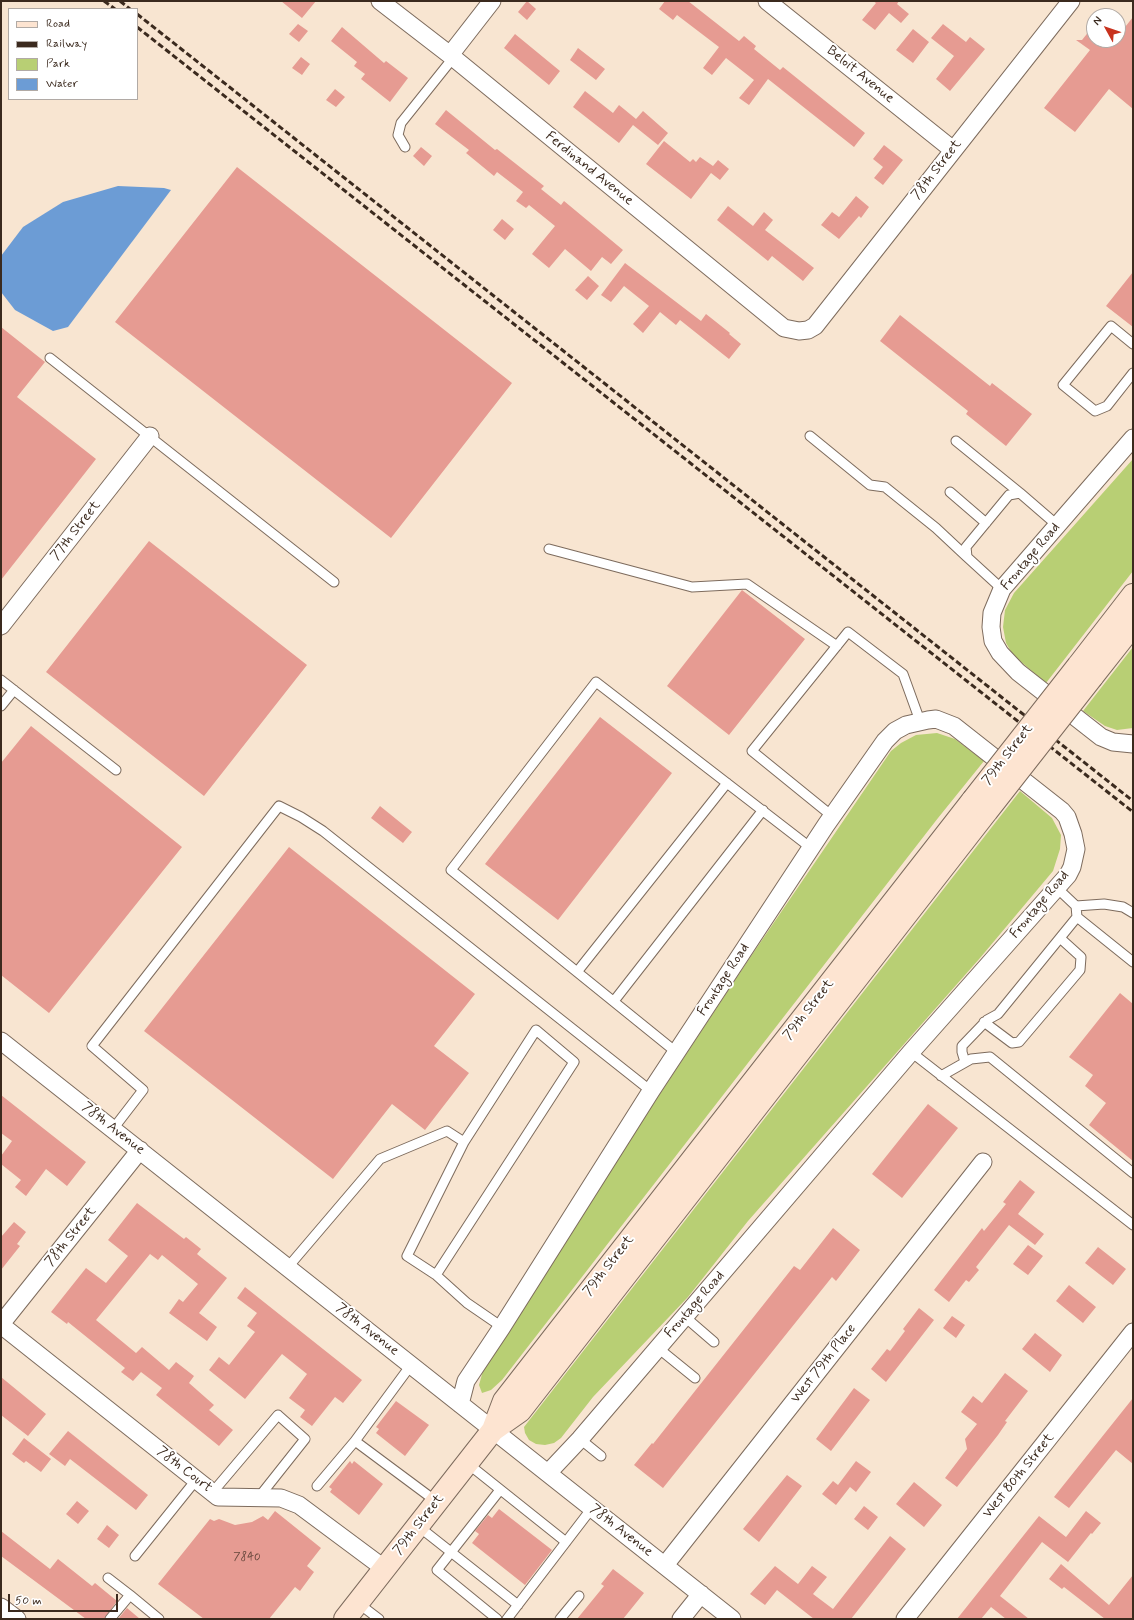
<!DOCTYPE html>
<html>
<head>
<meta charset="utf-8">
<style>
	body { margin:0 }
	#map { position:relative; width:1134px; height:1620px; overflow:hidden; background:#f8e5d1; font-family:Mynerve,sans-serif }
	canvas { display:block }
	.frame { position:absolute; inset:0; border:2px solid #3b2a1e; pointer-events:none }
	.legend { position:absolute; left:8px; top:8px; width:130px; height:92px; box-sizing:border-box; background:#fff; border:1px solid #b1aaa5; margin:0; padding:5px 7px; list-style:none; font-size:12px; color:#3b2a1e }
	.legend li { display:flex; align-items:center; gap:8px; height:20px }
	.legend b { width:20px; border:1px solid #b1aaa5 }
	.north { position:absolute; left:1086px; top:8px; width:40px; height:40px; box-sizing:border-box; background:#fff; border:1px solid #b1aaa5; border-radius:50%; rotate:310deg; font-size:11px; font-weight:700; line-height:16px; text-align:center; color:#3b2a1e }
	.north::after { content:''; display:block; margin:auto; width:14px; height:18px; background:#c8321e; clip-path:polygon(50% 0,100% 100%,50% 72%,0 100%) }
	.scale { position:absolute; left:8px; top:1594px; width:110px; height:18px; box-sizing:border-box; border:2px solid #3b2a1e; border-top:0; padding-left:5px; font-size:12px; line-height:14px; white-space:nowrap; color:#3b2a1e; -webkit-text-stroke:3px #fff; paint-order:stroke }
</style>
</head>
<body>
<div id="map">
<canvas width="1134" height="1620"></canvas>
<div class="frame"></div>
<ul class="legend">
<li><b style="height:5px;background:#fde4d1"></b>Road</li>
<li><b style="height:5px;background:#3b2a1e"></b>Railway</li>
<li><b style="height:11px;background:#b8cf74"></b>Park</li>
<li><b style="height:11px;background:#6c9cd5"></b>Water</li>
</ul>
<div class="north">N</div>
<div class="scale">50 m</div>
</div>
<script>
const context = document.querySelector('canvas').getContext('2d');
context.lineJoin = 'round';
function fill(path, color) {
  context.fillStyle = color;
  context.fill(path, 'evenodd');
}
function poly(rows) {
  const path = new Path2D();
  for (const r of rows) {
    path.moveTo(r[0], r[1]);
    for (let i = 2; i < r.length; i += 2) path.lineTo(r[i], r[i + 1]);
  }
  return path;
}
function stroke(path, color, width, dash) {
  context.strokeStyle = color;
  context.lineWidth = width;
  context.lineCap = dash ? 'butt' : 'round';
  context.setLineDash(dash || []);
  context.stroke(path);
}
function drawText(font, color, halo, rows, align = 'center') {
  context.font = font + ' Mynerve,sans-serif';
  context.lineWidth = 4;
  context.setLineDash([]);
  context.textBaseline = 'middle';
  context.strokeStyle = halo;
  context.fillStyle = color;
  for (const [text, x, y, turn = 0] of rows) {
    context.save();
    context.translate(x, y);
    context.rotate((+turn || 0) * Math.PI / 180);
    context.textAlign = isNaN(turn) ? turn : align;
    if (halo) context.strokeText(text, 0, 0);
    context.fillText(text, 0, 0);
    context.restore();
  }
}
fill(poly([
	[1133,459,1133,571,1046,683,1013,655,1006,643,1003,627,1005,610,1014,593],
	[1133,647,1133,728,1117,730,1105,726,1083,711],
	[937,733,955,739,984,761,938,818,502,1380,491,1390,482,1393,479,1385,484,1367,539,1277,747,962,891,751,901,743,916,735],
	[1020,791,1052,818,1061,835,1060,849,1053,871,980,958,748,1221,688,1297,593,1397,561,1438,554,1443,545,1445,536,1444,529,1440,525,1433,524,1427]
]), '#b8cf74');
fill(poly([
	[118,186,164,188,171,190,68,327,53,331,15,310,1,292,1,256,23,227,63,202]
]), '#6c9cd5');
fill(poly([
	[281,1,316,1,302,18],
	[527,1,536,9,527,20,518,12],
	[665,1,688,1,739,41,744,36,756,46,754,49,780,70,783,67,865,133,854,147,768,79,749,105,739,98,754,80,726,58,712,75,703,68,719,47,677,15,673,20,659,9],
	[873,1,899,1,897,4,909,14,901,23,889,13,875,30,862,20,876,3],
	[1133,17,1133,109,1109,89,1075,132,1044,108,1090,50,1076,40,1082,40,1094,25,1094,40,1118,40,1118,36],
	[298,24,308,31,299,42,289,34],
	[943,24,966,42,970,37,985,49,950,91,936,79,954,56,931,38],
	[342,27,384,63,386,61,408,78,390,102,361,79,365,74,354,66,357,62,331,41],
	[913,29,929,42,913,63,896,50],
	[515,34,560,71,549,85,504,48],
	[578,48,605,69,596,80,570,60],
	[301,57,310,64,302,75,292,68],
	[335,89,345,97,336,107,326,100],
	[585,91,613,113,619,105,636,119,643,111,668,133,658,145,633,125,619,143,573,107],
	[446,110,495,150,497,149,544,186,541,189,561,205,564,201,623,250,611,264,602,257,591,271,565,249,549,268,532,254,555,226,529,205,526,208,516,201,523,192,497,172,494,176,466,153,469,150,435,124],
	[664,141,690,162,693,159,696,162,700,157,713,166,718,160,729,169,720,180,711,173,691,199,646,164],
	[884,145,903,160,883,185,874,178,883,167,873,159],
	[421,147,432,156,424,166,413,156],
	[237,167,512,383,391,538,115,322],
	[856,196,869,207,861,218,859,216,839,239,821,225,832,212,839,217],
	[728,206,753,226,764,212,773,220,765,230,814,268,803,281,772,256,768,261,717,220],
	[502,219,514,229,505,240,493,230],
	[625,263,701,321,706,314,730,333,729,334,741,344,729,359,680,320,676,325,660,312,643,333,633,324,649,306,624,286,611,302,601,295],
	[1133,272,1133,327,1106,306],
	[588,276,599,286,587,300,575,290],
	[900,315,990,386,992,383,1032,414,1006,446,966,414,968,411,880,341],
	[1,327,45,362,17,397,96,459,1,580],
	[149,541,307,665,204,796,46,672],
	[742,590,805,639,729,735,667,686],
	[600,717,672,773,558,920,485,864],
	[31,726,182,847,49,1013,1,975,1,763],
	[380,806,412,832,403,843,371,818],
	[289,847,475,994,434,1046,469,1073,425,1130,392,1104,333,1179,144,1031],
	[1120,993,1133,1004,1133,1161,1089,1125,1106,1103,1085,1086,1093,1075,1069,1057],
	[1,1095,86,1162,67,1186,46,1169,26,1196,15,1187,21,1180,1,1164,1,1156,12,1141,1,1133],
	[928,1104,958,1128,902,1198,872,1174],
	[1020,1180,1035,1192,1018,1214,1044,1234,1035,1245,1009,1225,976,1267,979,1270,969,1282,966,1280,949,1302,934,1290,982,1228,984,1231,1006,1204,1003,1202],
	[137,1203,184,1239,186,1237,201,1249,197,1254,227,1278,199,1313,217,1327,207,1341,169,1313,179,1299,183,1302,198,1284,162,1255,158,1260,150,1254,96,1320,136,1353,142,1347,169,1370,176,1362,194,1376,189,1383,214,1405,209,1410,233,1430,219,1446,156,1395,162,1388,141,1372,133,1381,121,1372,125,1368,68,1322,67,1324,51,1312,86,1268,106,1283,128,1256,108,1240],
	[14,1222,26,1232,17,1244,20,1246,1,1270,1,1237],
	[833,1228,860,1250,836,1281,832,1277,663,1488,634,1465,652,1443,653,1444,794,1266,800,1270],
	[1028,1245,1043,1256,1028,1275,1013,1264],
	[1098,1247,1126,1269,1113,1285,1085,1263],
	[1069,1285,1096,1307,1083,1323,1056,1301],
	[245,1287,362,1380,343,1403,335,1397,312,1426,300,1417,305,1410,289,1398,307,1374,282,1354,245,1399,209,1370,219,1357,229,1365,255,1332,247,1326,257,1313,237,1298],
	[919,1308,934,1320,886,1382,871,1369,887,1349,890,1351,905,1331,903,1329],
	[952,1316,965,1325,956,1338,943,1328],
	[1035,1333,1062,1355,1050,1372,1022,1349],
	[1005,1373,1028,1391,1005,1421,1007,1422,998,1435,957,1487,945,1478,967,1449,965,1439,977,1424,961,1412,973,1396,982,1403],
	[1,1377,46,1414,28,1436,1,1415],
	[854,1388,870,1400,831,1451,816,1439],
	[1133,1398,1133,1464,1116,1450,1069,1508,1054,1497],
	[396,1401,429,1425,405,1456,376,1433,379,1429,376,1427],
	[68,1431,148,1495,136,1510,70,1459,65,1466,49,1454],
	[24,1438,51,1459,41,1472,26,1461,24,1463,12,1454],
	[350,1461,352,1464,354,1461,383,1484,359,1515,330,1492,332,1489,329,1487],
	[856,1461,871,1472,856,1492,850,1487,836,1505,822,1494,833,1481,838,1485],
	[787,1475,802,1486,759,1542,743,1529],
	[914,1482,942,1505,924,1527,896,1504],
	[77,1501,89,1511,78,1524,66,1514],
	[864,1506,878,1517,868,1530,854,1519],
	[499,1509,552,1550,525,1585,472,1543,479,1534,475,1531,488,1515,492,1518],
	[275,1511,321,1548,307,1566,314,1572,300,1591,295,1587,269,1619,204,1619,158,1584,210,1519,214,1521,219,1519,235,1525,252,1522,263,1516,268,1520],
	[1086,1511,1101,1523,1092,1534,1091,1533,1068,1562,1042,1542,1000,1596,1029,1619,1006,1619,991,1607,981,1619,957,1619,1039,1516,1066,1537],
	[107,1525,119,1535,109,1548,97,1539],
	[1,1531,50,1569,58,1559,92,1586,95,1583,117,1601,104,1619,86,1619,1,1556],
	[890,1536,906,1549,851,1619,814,1619,777,1590,765,1605,750,1594,775,1566,798,1584,812,1566,827,1577,813,1594,833,1609],
	[1061,1564,1109,1605,1133,1575,1133,1619,1105,1619,1064,1587,1062,1589,1049,1579],
	[613,1569,644,1593,623,1619,577,1619,604,1586,601,1584],
	[127,1608,140,1619,118,1619]
]), '#e69b92');
const lane = poly([
	[405,147,398,135,401,123,453,58],
	[1133,344,1111,326,1063,385,1095,411,1107,406,1133,373],
	[50,358,334,582],
	[810,436,870,485,885,487,936,528,967,557],
	[956,441,1020,493],
	[950,492,986,523],
	[549,549,692,587,747,584,837,646],
	[1002,589,967,557,966,547,1009,495,1020,493,1057,525],
	[1,680,116,770],
	[1,706,14,690],
	[832,816,752,751,848,632,903,674,920,721],
	[1057,888,1076,906,1077,917,1133,962],
	[1076,906,1104,904,1123,907,1133,913],
	[577,972,727,783],
	[614,1001,763,810],
	[984,1022,1012,1043,1019,1042,1080,970,1081,957,1060,938],
	[676,1052,451,870,596,682,811,848],
	[911,1052,1133,1225],
	[965,1062,962,1052,962,1046,987,1020,998,1014,1077,917],
	[941,1076,971,1059,990,1057,1133,1173],
	[113,1129,143,1090,92,1046,279,806,301,817,323,831,651,1091],
	[288,1267,380,1159,447,1131,464,1142,536,1030,574,1062,436,1275,467,1303,502,1327],
	[436,1275,407,1256,464,1142],
	[685,1317,714,1342],
	[658,1348,695,1378],
	[411,1365,355,1441,437,1502],
	[580,1439,601,1456],
	[467,1463,566,1542],
	[317,1486,355,1441],
	[212,1493,278,1415,305,1439,259,1497],
	[418,1526,518,1605],
	[135,1556,196,1480],
	[108,1578,130,1595,110,1619],
	[130,1595,159,1619],
	[358,1603,379,1619],
	[497,1619,437,1570,500,1490],
	[507,1619,592,1508],
	[560,1619,579,1596]
]);
const street = poly([
	[380,1,450,55,784,328,799,331,808,330,815,326,1071,1],
	[767,1,953,150],
	[450,55,492,1],
	[1133,438,1002,589,992,613,991,627,993,641,1000,653,1018,672,1101,737,1113,742,1133,744],
	[1,626,150,436],
	[1,1041,732,1619],
	[1,1324,140,1150],
	[1,1325,218,1497,281,1498,299,1505,385,1569],
	[460,1404,466,1381,502,1327,651,1091,826,825,885,741,895,731,906,725,928,720,936,719,954,726,1062,811,1067,817,1073,834,1076,849,1072,867,1068,875,911,1052,580,1439,548,1473],
	[665,1565,983,1162],
	[1,1607,17,1619],
	[681,1619,701,1594],
	[905,1619,1133,1332]
]);
const secondary = poly([
	[1078,666,1133,595],
	[1092,677,1133,625],
	[493,1430,504,1401,973,800],
	[345,1619,493,1430,520,1411,987,811]
]);
stroke(lane, '#7d6b5d', 11);
stroke(street, '#7d6b5d', 19);
stroke(secondary, '#7d6b5d', 24);
stroke(lane, '#fff', 9);
stroke(street, '#fff', 17);
stroke(secondary, '#fde4d1', 22);
stroke(poly([
	[104,1,115,9],
	[120,1,130,9],
	[137,14,1133,801],
	[137,27,1133,812]
]), '#3b2a1e', 3, [6, 3]);
const secondaryBridge = poly([
	[973,800,1078,666],
	[987,811,1092,677]
]);
stroke(secondaryBridge, '#7d6b5d', 24, []);
stroke(secondaryBridge, '#fde4d1', 22);
drawText('12px', '#66463b', null, [
	["7840",247,1557]
]);
drawText('14px', '#3b2a1e', '#fff', [
	["Beloit Avenue",860,75,39],
	["Ferdinand Avenue",589,169,39],
	["78th Street",937,170,-52],
	["77th Street",76,531,-52],
	["Frontage Road",1031,557,-50],
	["79th Street",1008,755,-52],
	["Frontage Road",1040,905,-50],
	["Frontage Road",724,980,-57],
	["79th Street",809,1010,-52],
	["78th Avenue",113,1129,38],
	["78th Street",71,1237,-51],
	["79th Street",609,1266,-52],
	["Frontage Road",695,1305,-49],
	["78th Avenue",367,1330,38],
	["West 79th Place",824,1364,-52],
	["78th Court",184,1470,38],
	["West 80th Street",1019,1476,-51],
	["79th Street",419,1525,-52],
	["78th Avenue",621,1531,38]
]);
</script>
</body>
</html>
